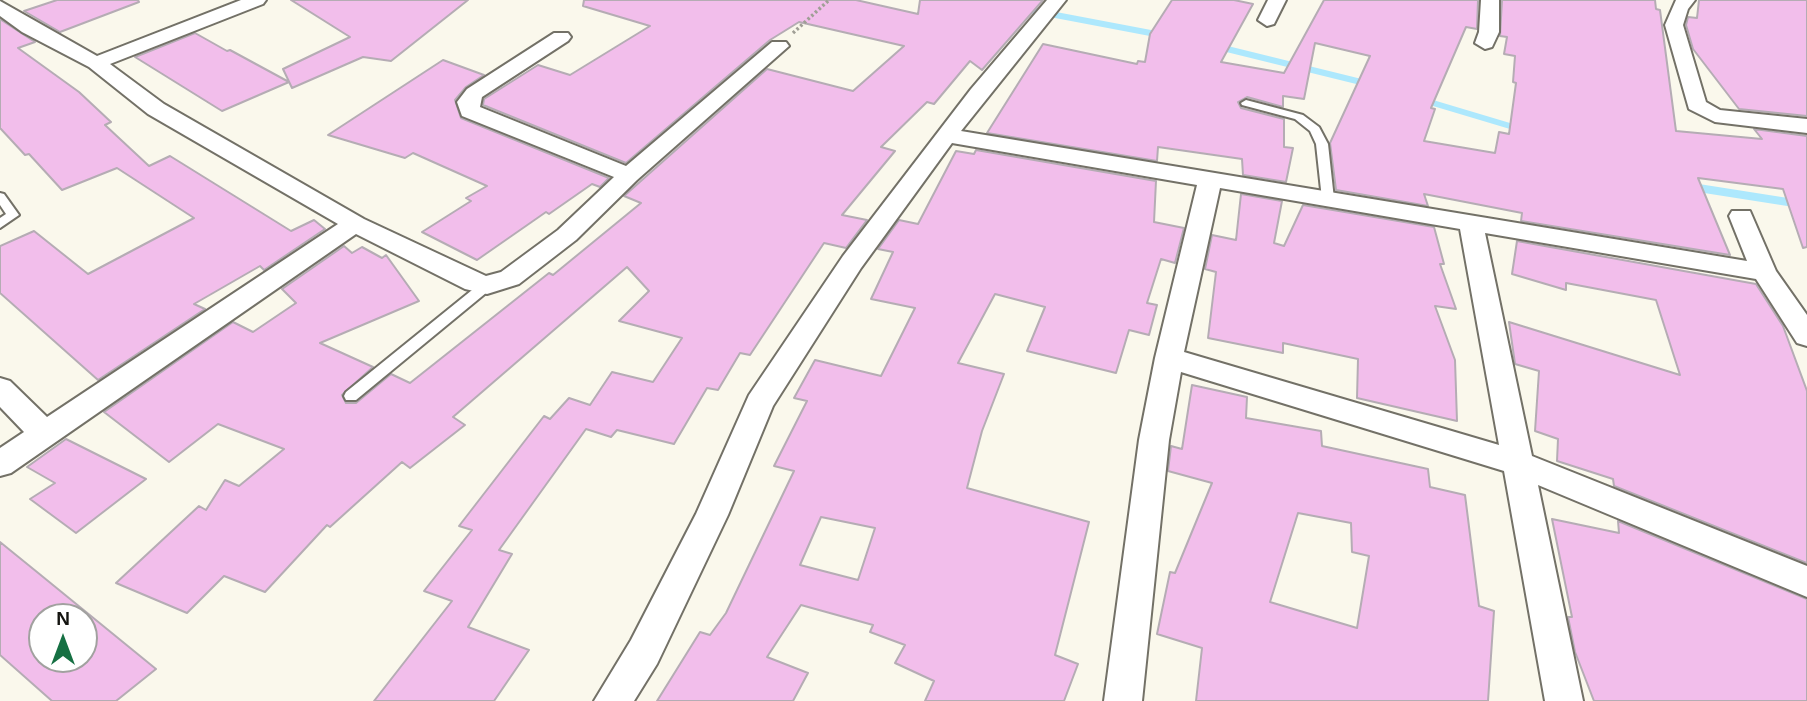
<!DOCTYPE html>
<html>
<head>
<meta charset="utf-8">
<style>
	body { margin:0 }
	#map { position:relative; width:1807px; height:701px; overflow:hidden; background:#faf8ec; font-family:Helvetica,sans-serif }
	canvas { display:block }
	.north { position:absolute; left:28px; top:603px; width:70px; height:70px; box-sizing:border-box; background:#fff; border:2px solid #a1a19f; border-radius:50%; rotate:0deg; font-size:19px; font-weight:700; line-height:28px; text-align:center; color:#141410 }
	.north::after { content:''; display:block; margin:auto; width:24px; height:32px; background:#167043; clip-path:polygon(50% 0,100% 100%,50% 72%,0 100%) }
</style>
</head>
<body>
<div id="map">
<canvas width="1807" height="701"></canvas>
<div class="north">N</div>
</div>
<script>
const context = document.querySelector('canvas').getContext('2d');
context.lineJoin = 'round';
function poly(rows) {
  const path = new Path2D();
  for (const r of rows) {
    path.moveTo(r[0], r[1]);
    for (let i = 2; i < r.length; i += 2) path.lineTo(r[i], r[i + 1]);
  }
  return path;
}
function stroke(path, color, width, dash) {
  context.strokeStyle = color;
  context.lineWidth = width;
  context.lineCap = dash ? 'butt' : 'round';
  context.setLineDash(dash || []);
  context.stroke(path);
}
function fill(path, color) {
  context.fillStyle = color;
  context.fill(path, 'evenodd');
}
stroke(poly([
	[1024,9,1161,35],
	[1219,47,1369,84],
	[1423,100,1520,129]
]), '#ade8fd', 6);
stroke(poly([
	[1692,187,1807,205]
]), '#ade8fd', 8);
const building = poly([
	[57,0,138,0,139,2,60,32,24,11,57,0],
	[291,0,468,0,391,61,363,57,292,88,283,69,350,37,291,0],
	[584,0,856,0,918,14,920,0,1043,0,982,70,970,61,934,104,927,102,881,147,895,151,842,215,867,220,846,248,824,243,750,355,740,353,718,390,707,388,674,444,617,430,611,437,586,429,499,550,512,554,468,627,529,650,494,701,374,701,452,601,424,591,472,530,459,526,544,416,550,419,569,398,590,405,612,372,653,382,682,338,619,321,649,291,627,267,453,417,465,425,410,468,402,462,330,527,327,525,265,592,224,576,187,613,116,583,199,506,206,510,225,480,239,486,284,449,218,424,169,462,104,412,233,322,253,332,296,303,282,289,344,246,352,253,362,247,382,258,386,255,419,301,320,343,373,367,342,395,346,403,356,403,391,374,410,383,549,273,553,275,641,203,624,196,767,69,853,91,904,46,799,22,770,40,626,163,483,105,484,99,538,65,570,75,650,26,583,6,584,0],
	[1172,0,1234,0,1253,4,1221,62,1284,73,1324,0,1478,0,1477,29,1466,27,1431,108,1435,109,1424,141,1495,153,1499,132,1509,134,1516,83,1513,82,1515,56,1504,54,1507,37,1500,36,1502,0,1655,0,1656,9,1660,10,1676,131,1762,139,1754,129,1807,136,1807,247,1803,248,1783,189,1698,178,1730,255,1521,221,1522,213,1424,194,1428,206,1336,190,1330,143,1370,56,1315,43,1304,99,1283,96,1283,107,1247,97,1238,102,1241,108,1284,119,1284,147,1293,148,1286,182,1243,175,1242,159,1158,147,1157,161,987,133,1043,44,1137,64,1138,61,1145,62,1150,34,1172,0],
	[1699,0,1807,0,1807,116,1739,109,1693,49,1686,25,1688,17,1697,18,1699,0],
	[0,19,35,42,18,48,79,92,111,122,105,125,149,166,170,156,291,231,314,220,325,229,264,270,260,266,194,304,205,309,98,380,0,293,0,246,34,231,88,274,194,218,117,168,62,190,29,154,25,155,0,128,0,19],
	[195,33,227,51,230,50,289,82,222,111,135,57,195,33],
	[443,60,484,75,466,87,455,100,461,118,609,178,600,187,592,184,549,214,546,212,477,260,422,232,471,201,466,198,487,186,413,153,405,158,328,135,443,60],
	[976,150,1156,181,1154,222,1184,228,1175,263,1161,259,1147,303,1157,305,1149,335,1129,330,1116,373,1027,351,1045,307,995,294,958,363,1004,374,982,431,967,488,1089,522,1055,655,1078,664,1064,701,925,701,934,681,895,663,905,645,870,632,873,625,801,605,767,657,808,673,793,701,657,701,700,632,710,635,726,613,794,471,774,466,807,401,794,398,815,360,881,376,915,308,871,299,893,252,878,249,899,220,918,224,956,151,974,154,976,150],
	[821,517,875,528,858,580,800,565,821,517],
	[1241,194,1282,201,1274,243,1284,246,1303,205,1434,227,1444,264,1440,264,1456,309,1435,306,1455,360,1457,421,1357,398,1358,359,1283,343,1283,353,1208,338,1216,272,1205,269,1212,235,1236,240,1241,194],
	[1517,241,1756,284,1783,326,1807,391,1807,563,1614,486,1613,479,1557,461,1558,439,1535,431,1539,371,1515,364,1509,322,1680,375,1656,300,1566,283,1566,290,1512,274,1517,241],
	[1192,385,1247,397,1246,418,1321,431,1322,446,1428,469,1430,487,1465,495,1479,606,1494,611,1488,701,1196,701,1202,648,1157,634,1170,572,1175,573,1212,483,1168,471,1171,446,1182,449,1192,385],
	[1298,513,1351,523,1352,552,1369,556,1357,628,1270,602,1298,513],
	[66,439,146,479,76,533,30,499,55,483,27,467,66,439],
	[1552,519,1619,533,1618,521,1807,599,1807,701,1594,701,1575,652,1568,617,1572,617,1552,519],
	[0,542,37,572,156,669,116,701,52,701,0,655,0,542],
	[42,617,84,617,84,659,42,659,42,617]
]);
fill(building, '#f2beeb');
stroke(building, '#b5acb4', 2);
const service = poly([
	[1246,100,1303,115,1319,127,1328,144,1334,199,1332,202,1328,203,1322,199,1316,144,1310,131,1295,119,1242,105,1241,103,1246,100],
	[0,193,4,194,19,215,0,228,0,218,6,214,0,205,0,193],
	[487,281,494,285,492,288,356,400,346,400,344,396,346,392,482,282,487,281]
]);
const minor = poly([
	[241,0,266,0,263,4,110,64,164,104,364,219,486,276,501,272,558,230,614,177,462,116,457,102,467,89,554,33,568,33,571,37,568,41,482,97,480,107,626,166,772,42,786,42,789,46,637,180,576,240,519,284,487,294,465,289,356,234,11,473,0,476,0,448,24,432,0,407,0,378,10,381,47,417,338,224,148,114,89,67,22,32,0,16,0,1,97,56,241,0],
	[1047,0,1066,0,961,131,1747,261,1729,216,1732,211,1750,211,1776,271,1807,315,1807,346,1797,343,1756,279,1485,233,1532,456,1807,566,1807,597,1538,485,1583,701,1545,701,1504,471,1181,372,1169,440,1142,701,1104,701,1139,440,1155,358,1197,185,952,143,861,268,773,406,728,515,657,664,634,701,594,701,631,640,696,514,749,395,843,256,971,89,1047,0],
	[1220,188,1460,229,1499,445,1184,352,1220,188],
	[1268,0,1286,0,1274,24,1267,26,1258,20,1268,0],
	[1481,0,1499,0,1499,32,1492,47,1485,49,1475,43,1479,32,1481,0],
	[1676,0,1695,0,1688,9,1683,25,1706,102,1720,110,1807,119,1807,133,1715,122,1689,109,1665,25,1676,0]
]);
stroke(service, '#737167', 4);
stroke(minor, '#737167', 4);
stroke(poly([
	[793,33,829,0]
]), '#a09f96', 3.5, [2.5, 2.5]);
fill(service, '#fff');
fill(minor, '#fff');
</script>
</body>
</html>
